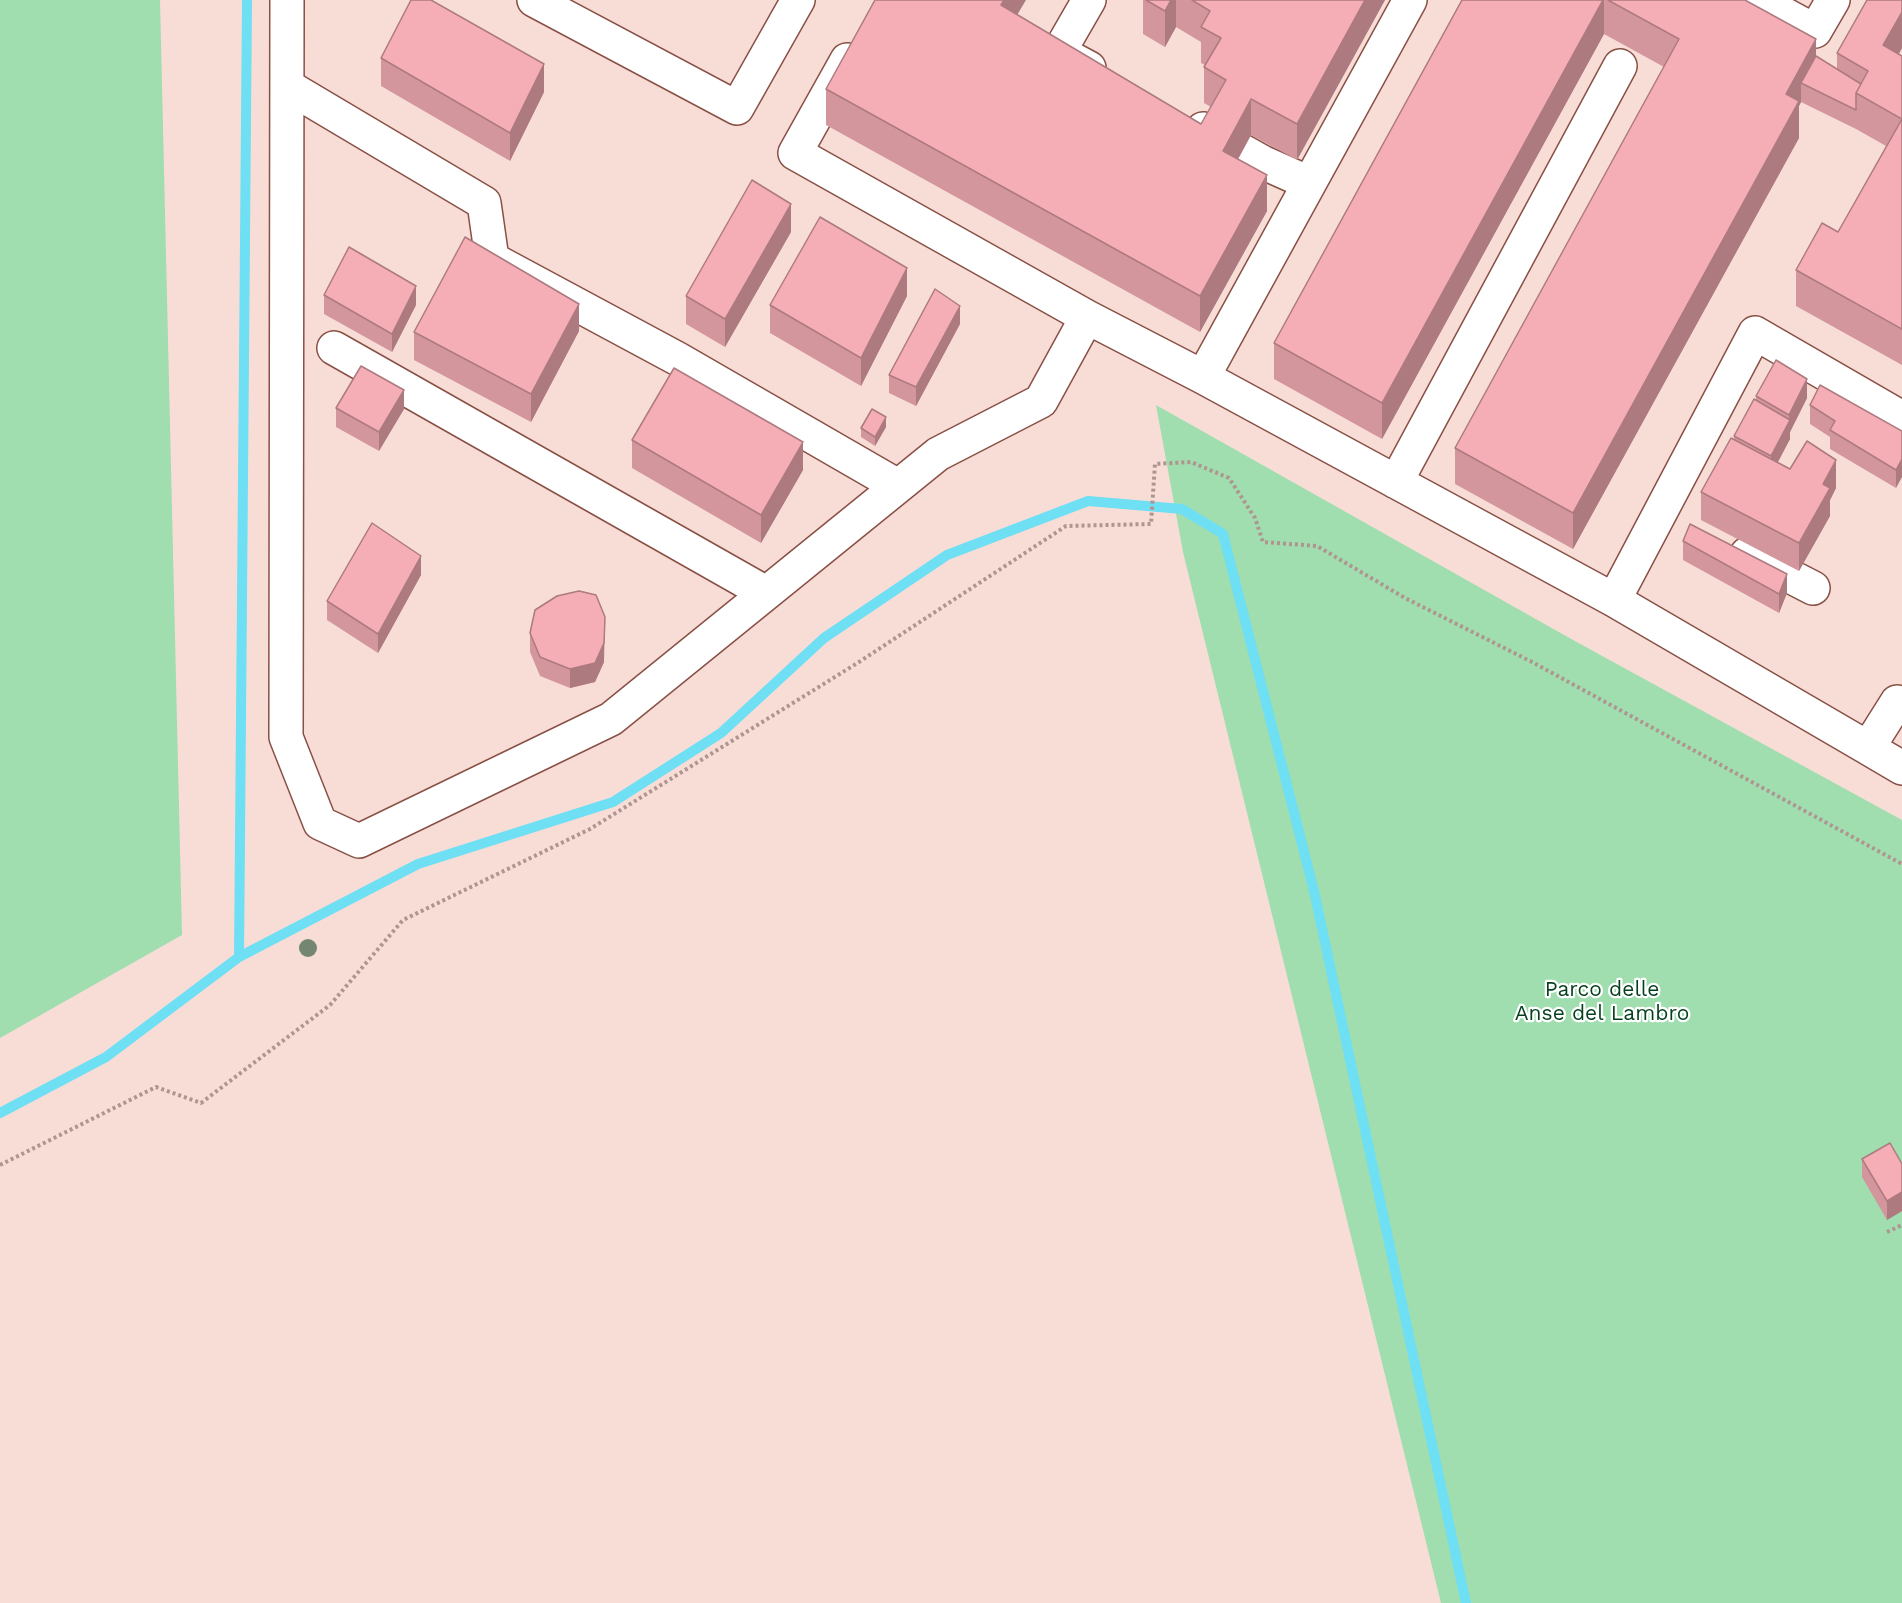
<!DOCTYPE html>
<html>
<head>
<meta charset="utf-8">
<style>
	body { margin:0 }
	canvas { display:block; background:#f8ddd7 }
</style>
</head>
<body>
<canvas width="1902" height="1603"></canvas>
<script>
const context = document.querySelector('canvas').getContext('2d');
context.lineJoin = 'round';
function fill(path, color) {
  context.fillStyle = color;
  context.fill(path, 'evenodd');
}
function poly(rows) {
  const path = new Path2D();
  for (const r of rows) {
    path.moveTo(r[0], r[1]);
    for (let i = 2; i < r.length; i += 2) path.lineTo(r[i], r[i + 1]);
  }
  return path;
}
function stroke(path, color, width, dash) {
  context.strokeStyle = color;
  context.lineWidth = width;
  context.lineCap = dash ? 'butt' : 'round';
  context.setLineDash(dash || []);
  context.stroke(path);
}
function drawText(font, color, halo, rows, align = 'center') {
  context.font = font + ' "Work Sans",sans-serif';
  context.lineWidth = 4.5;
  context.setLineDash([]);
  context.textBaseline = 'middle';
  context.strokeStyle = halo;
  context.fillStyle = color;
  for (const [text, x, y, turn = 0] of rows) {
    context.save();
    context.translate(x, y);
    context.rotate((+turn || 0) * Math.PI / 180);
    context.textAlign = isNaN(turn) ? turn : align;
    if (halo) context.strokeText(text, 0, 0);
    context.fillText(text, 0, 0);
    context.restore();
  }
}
fill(poly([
	[0,0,160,0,182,935,0,1038],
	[1156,405,1573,640,1902,820,1902,1603,1441,1603,1183,552]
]), '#a0ddaf');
stroke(poly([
	[247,0,239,957,418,864,613,802,721,733,824,638,947,555,1088,501,1182,509,1223,534,1314,891,1466,1603],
	[0,1113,106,1057,239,957]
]), '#6fdff4', 10);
const minor = poly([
	[287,0,286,737,320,823,359,841,611,719,938,454,1041,401,1087,317,1203,377,1614,600,1868,748,1897,702],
	[534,0,737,108,798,0],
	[1089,0,1059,52,1089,68],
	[1758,0,1815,31,1833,0],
	[847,60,795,153,1087,317],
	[287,86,484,203,492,259,678,359,898,486],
	[1203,129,1262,162,1309,183],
	[334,348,766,593],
	[1203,377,1410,0],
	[1396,482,1620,66],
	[1747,554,1813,588],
	[1614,600,1755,333,1902,418],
	[1868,748,1902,768]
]);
stroke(minor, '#895045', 36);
stroke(poly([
	[0,1165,156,1087,201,1103,330,1005,403,920,590,829,859,662,1066,526,1151,524,1155,464,1191,462,1229,478,1255,518,1263,542,1317,546,1405,598,1532,662,1902,864],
	[1887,1232,1902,1225]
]), '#af9590', 4, [3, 3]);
stroke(minor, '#fff', 33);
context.fillStyle = '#728671';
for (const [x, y] of [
	[308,948]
]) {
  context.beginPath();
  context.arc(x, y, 9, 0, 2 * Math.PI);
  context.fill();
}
fill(poly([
	[1143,0,1385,0,1297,160,1251,135,1238,159,1267,211,1200,332,826,125,826,89,1017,15,1201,124,1211,107,1204,103,1204,67,1205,65,1201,63,1201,42,1176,27,1165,47,1143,34],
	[1462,0,1745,0,1816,56,1837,69,1837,53,1902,0,1902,48,1899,54,1902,56,1902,365,1796,306,1796,270,1838,232,1886,146,1856,129,1801,102,1799,106,1799,138,1573,549,1455,484,1455,448,1664,67,1604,34,1382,439,1274,379,1274,343],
	[381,58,544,92,510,161,381,86],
	[791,232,725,347,686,324,686,296],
	[324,295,416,305,392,352,324,314],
	[907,296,861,386,770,333,770,305],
	[960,324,916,406,889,393,889,375],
	[579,331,531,422,414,360,414,332],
	[1756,396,1807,398,1790,432,1790,439,1778,462,1790,469,1836,488,1830,500,1830,516,1799,571,1701,520,1701,492,1734,440,1734,436,1756,400],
	[1810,405,1902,431,1896,488,1830,449,1830,437,1810,424],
	[336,408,404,409,379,451,336,427],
	[886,427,875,446,861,437,861,428],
	[632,440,803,470,761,543,632,468],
	[1683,541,1787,593,1779,613,1683,560],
	[421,575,378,653,327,620,327,601],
	[530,633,604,662,595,682,570,688,540,676,530,652],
	[1862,1159,1902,1164,1902,1211,1887,1220,1862,1177]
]), '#d4969d');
fill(poly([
	[1004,0,1026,0,1001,42,1001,5],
	[1171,0,1176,0,1176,27,1165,47,1165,11],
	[1365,0,1385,0,1297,160,1297,124],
	[1603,0,1604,0,1604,34,1382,439,1382,403],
	[1902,12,1902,48,1883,81,1883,45],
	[1816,39,1816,75,1801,83,1801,102,1799,106,1799,138,1573,549,1573,513,1786,94],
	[544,64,544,92,510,161,510,133],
	[1251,99,1251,135,1223,187,1223,151],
	[1267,175,1267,211,1200,332,1200,296],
	[791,204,791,232,725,347,725,319],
	[907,268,907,296,861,386,861,358],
	[416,286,416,305,392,352,392,334],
	[579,304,579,331,531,422,531,394],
	[960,306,960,324,916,406,916,387],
	[1807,379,1807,398,1790,432,1790,439,1771,475,1771,456,1789,422,1789,415],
	[404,390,404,409,379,451,379,432],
	[886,417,886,427,875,446,875,437],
	[803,442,803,470,761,543,761,515],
	[1902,459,1902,477,1896,488,1896,470],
	[1836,460,1836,488,1830,500,1830,516,1799,571,1799,543,1823,484],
	[421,556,421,575,378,653,378,634],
	[1787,574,1787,593,1779,613,1779,594],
	[605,617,604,662,595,682,570,688,570,669],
	[1902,1192,1902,1211,1887,1220,1887,1201]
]), '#ac7a7f');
const building = poly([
	[411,0,431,0,544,64,510,133,381,58,411,0],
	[875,0,1004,0,1001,5,1201,124,1226,80,1204,67,1221,38,1201,27,1210,11,1192,0,1365,0,1297,124,1251,99,1223,151,1267,175,1200,296,826,89,875,0],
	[1146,0,1171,0,1165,11,1146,0],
	[1462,0,1603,0,1382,403,1274,343,1462,0],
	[1608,0,1745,0,1816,39,1786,94,1799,101,1573,513,1455,448,1679,39,1608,0],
	[1867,0,1902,0,1902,12,1883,45,1902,56,1902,329,1796,270,1822,223,1838,232,1902,119,1856,93,1868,71,1837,53,1867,0],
	[1816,56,1861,84,1856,93,1856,110,1801,83,1816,56],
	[752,180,791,204,725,319,686,296,752,180],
	[820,217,907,268,861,358,770,305,820,217],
	[465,237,579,304,531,394,414,332,465,237],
	[349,247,416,286,392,334,324,295,349,247],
	[935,289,960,306,916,387,889,375,935,289],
	[1776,360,1807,379,1789,415,1756,396,1776,360],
	[361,366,404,390,379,432,336,408,361,366],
	[674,368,803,442,761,515,632,440,674,368],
	[1820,385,1902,431,1902,459,1896,470,1830,430,1835,421,1810,405,1820,385],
	[1754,399,1790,420,1771,456,1734,436,1754,399],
	[872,409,886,417,875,437,861,428,872,409],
	[1731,438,1790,469,1807,441,1836,460,1823,484,1830,488,1799,543,1701,492,1731,438],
	[372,523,421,556,378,634,327,601,372,523],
	[1690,524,1787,574,1779,594,1683,541,1690,524],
	[579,591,596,595,605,617,604,643,595,663,570,669,540,657,530,633,535,610,557,596,579,591],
	[1890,1143,1902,1164,1902,1192,1887,1201,1862,1159,1890,1143]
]);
fill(building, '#f6aeb6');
stroke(building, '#ac7a7f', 1.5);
drawText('21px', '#053f1d', '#fff', [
	["Parco delle",1602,990],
	["Anse del Lambro",1602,1014]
]);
</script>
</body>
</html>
